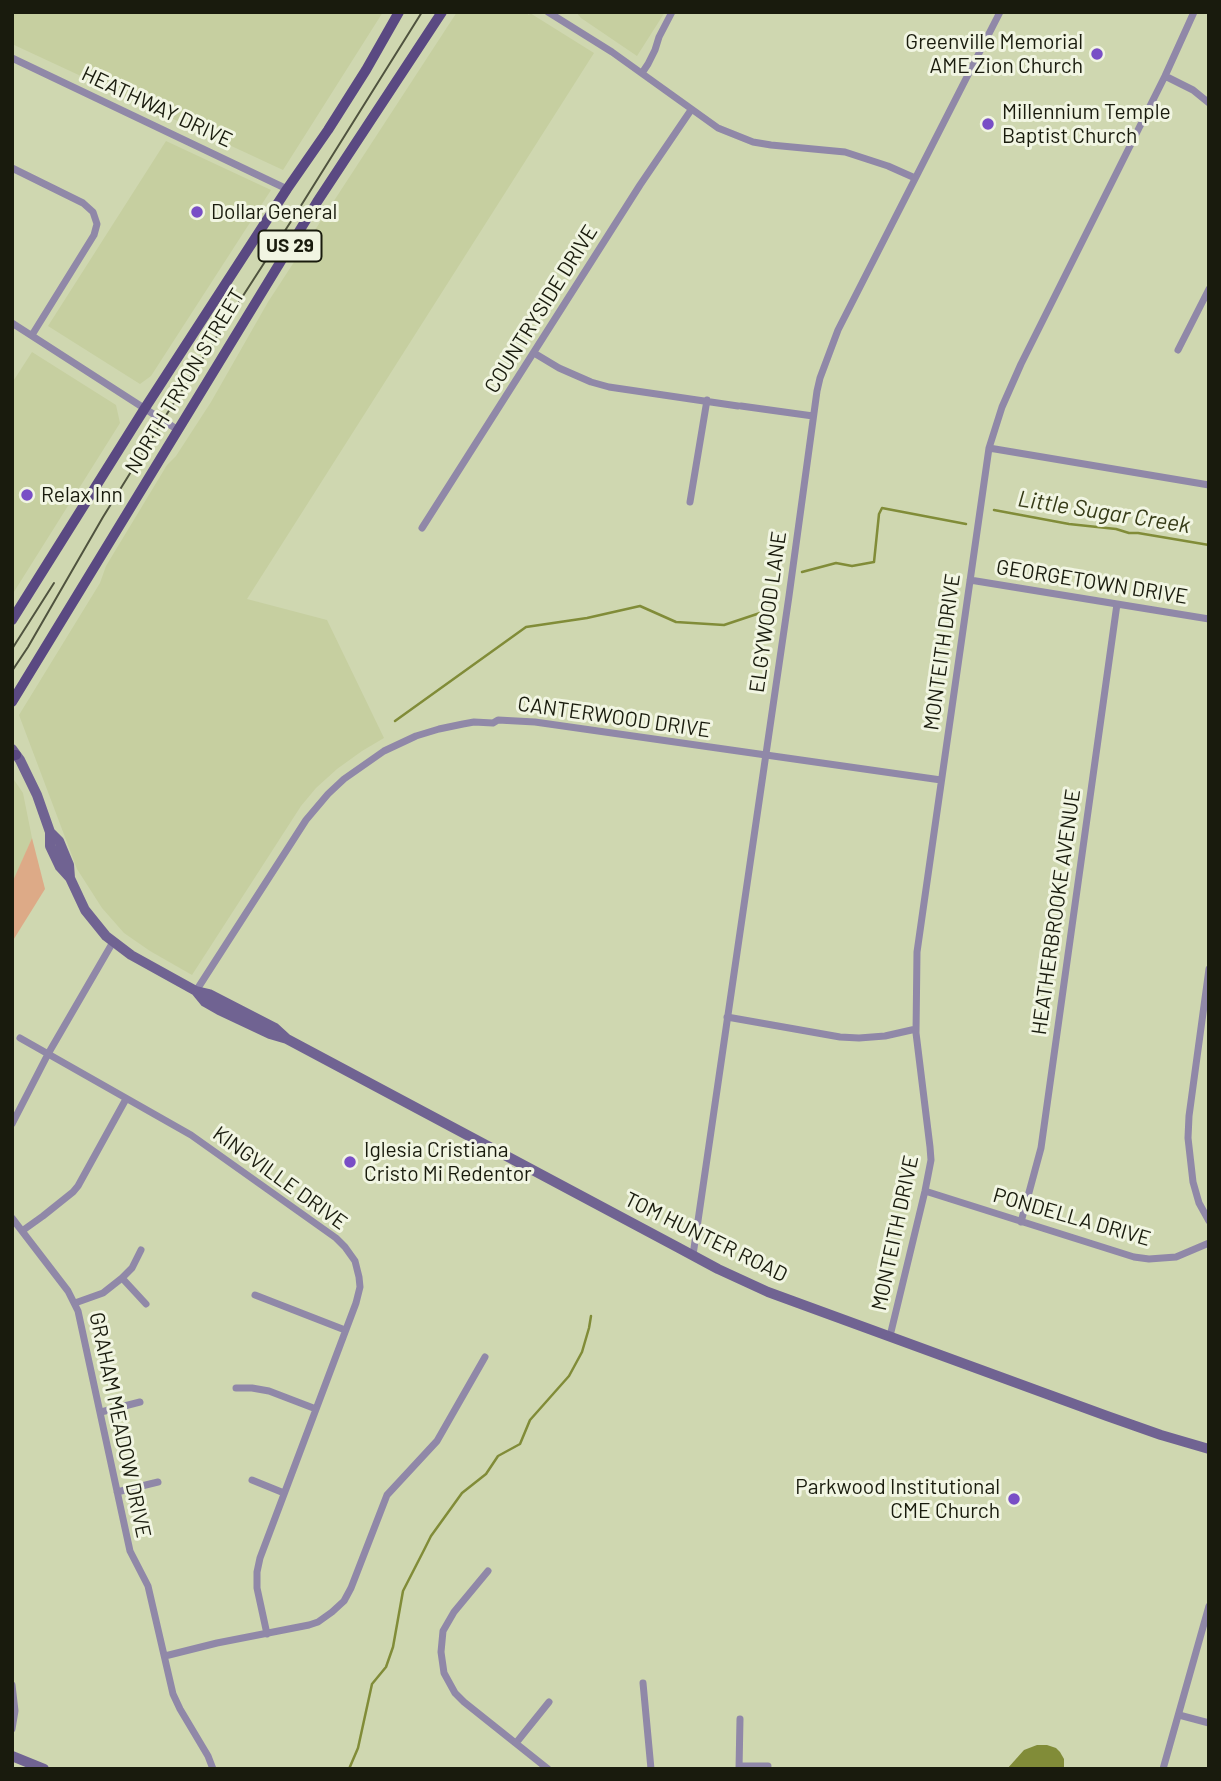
<!DOCTYPE html>
<html>
<head>
<meta charset="utf-8">
<style>
	body { margin:0 }
	#map { position:relative; width:1221px; height:1781px; overflow:hidden; background:#cfd7b0; font-family:Barlow,sans-serif }
	canvas { display:block }
	.frame { position:absolute; inset:0; border:14px solid #191b0d; pointer-events:none }
</style>
</head>
<body>
<div id="map">
<canvas width="1221" height="1781"></canvas>
<div class="frame"></div>
</div>
<script>
const context = document.querySelector('canvas').getContext('2d');
context.lineJoin = 'round';
function fill(path, color) {
  context.fillStyle = color;
  context.fill(path, 'evenodd');
}
function poly(rows) {
  const path = new Path2D();
  for (const r of rows) {
    path.moveTo(r[0], r[1]);
    for (let i = 2; i < r.length; i += 2) path.lineTo(r[i], r[i + 1]);
  }
  return path;
}
function stroke(path, color, width, dash) {
  context.strokeStyle = color;
  context.lineWidth = width;
  context.lineCap = dash ? 'butt' : 'round';
  context.setLineDash(dash || []);
  context.stroke(path);
}
function drawText(font, color, halo, rows, align = 'center') {
  context.font = font + ' Barlow,sans-serif';
  context.lineWidth = 6;
  context.setLineDash([]);
  context.textBaseline = 'middle';
  context.strokeStyle = halo;
  context.fillStyle = color;
  for (const [text, x, y, turn = 0] of rows) {
    context.save();
    context.translate(x, y);
    context.rotate((+turn || 0) * Math.PI / 180);
    context.textAlign = isNaN(turn) ? turn : align;
    if (halo) context.strokeText(text, 0, 0);
    context.fillText(text, 0, 0);
    context.restore();
  }
}
fill(poly([
	[12,12,383,12,283,170,12,44],
	[457,12,525,12,529,15,530,13,594,53,247,599,327,620,384,738,362,751,337,769,316,788,301,806,192,975,150,951,124,933,102,908,77,869,19,715,100,583,106,566,167,465,176,456,211,402,268,302],
	[576,12,665,12,637,56,581,18],
	[166,141,271,190,151,376,140,384,48,326],
	[32,352,116,405,120,423,12,595,12,383],
	[12,777,23,793,32,838,13,883]
]), '#c6cfa0');
fill(poly([
	[32,838,45,889,12,942,12,883]
]), '#ddaa87');
fill(poly([
	[1037,1745,1047,1745,1056,1748,1060,1752,1064,1759,1064,1769,1007,1769,1024,1750]
]), '#818c38');
stroke(poly([
	[994,510,1069,524,1116,529,1129,533,1138,533,1209,545],
	[802,572,836,563,852,566,874,562,879,514,882,508,966,524],
	[395,721,526,627,587,618,640,606,676,622,724,625,766,611],
	[349,1769,358,1748,372,1684,386,1667,393,1647,403,1591,424,1550,431,1536,462,1493,486,1474,498,1456,520,1444,530,1420,569,1376,582,1352,589,1328,591,1316]
]), '#818c38', 2.5);
stroke(poly([
	[548,12,612,52,718,128,753,142,771,145,845,152,888,166,915,178],
	[12,58,287,189],
	[642,73,648,64,655,50,659,37,672,12],
	[1165,76,1193,90,1209,103],
	[12,168,83,203,93,212,97,224,94,235,32,335],
	[12,323,178,430],
	[1178,350,1209,289],
	[534,353,559,368,591,382,609,387,738,406],
	[741,406,813,416],
	[989,448,1209,485],
	[690,502,707,400],
	[422,528,640,185,691,110],
	[970,580,1209,619],
	[1209,969,1189,1116,1188,1138,1193,1182,1199,1203,1209,1221],
	[196,991,306,820,328,794,344,779,384,751,416,736,439,729,463,724,474,722,493,723,498,720,535,722,941,780],
	[727,1017,840,1037,859,1038,885,1036,916,1029],
	[20,1038,191,1135,336,1238,345,1247,355,1261,359,1277,360,1287,356,1303,260,1558,257,1572,257,1588,267,1634],
	[12,1124,48,1054,113,942],
	[925,1191,1134,1257,1149,1259,1176,1257,1209,1243],
	[12,1218,68,1291,78,1311,130,1551,148,1586,173,1694,180,1709,208,1756,213,1769],
	[1021,1222,1041,1148,1117,604],
	[22,1231,43,1216,73,1192,78,1186,126,1099],
	[693,1255,789,596,817,391,820,378,838,330,1000,12],
	[122,1278,146,1304],
	[255,1295,345,1330],
	[75,1303,103,1293,122,1278,132,1268,141,1250],
	[890,1336,925,1191,931,1160,930,1147,916,1033,917,952,989,448,1002,407,1021,364,1165,76,1194,12],
	[236,1388,252,1388,269,1391,316,1409],
	[101,1412,140,1402],
	[252,1480,284,1493],
	[117,1492,158,1482],
	[488,1571,454,1612,443,1631,441,1652,444,1673,455,1693,464,1702,548,1769],
	[165,1656,217,1643,309,1625,318,1622,332,1612,344,1601,351,1588,387,1495,437,1441,485,1357],
	[643,1683,651,1769],
	[12,1685,15,1711,12,1729],
	[1179,1715,1209,1723],
	[516,1743,549,1702],
	[739,1766,768,1766],
	[739,1769,740,1719],
	[1163,1769,1209,1606]
]), '#9088a8', 7);
stroke(poly([
	[12,749,20,760,37,795,50,832],
	[70,878,69,865,59,841,50,832,50,846,60,867,70,878,85,910,106,936,131,955,196,991],
	[287,1039,275,1028,209,994,196,991,205,1002,219,1010,270,1034,287,1039,679,1248,718,1269,768,1292,1107,1416,1161,1435,1209,1449],
	[12,1756,44,1769]
]), '#706392', 10);
stroke(poly([
	[12,620,145,408,287,189,328,130,366,70,399,12],
	[12,702,317,202,442,12],
	[12,755,16,755]
]), '#5a4982', 10);
stroke(poly([
	[12,649,54,583],
	[12,671,28,647,103,517,163,420,297,212,422,12]
]), '#4f533e', 2);
for (const [x, y, r, color] of [
	[1097,54,7,"#794ec6"],
	[988,124,7,"#794ec6"],
	[197,212,7,"#794ec6"],
	[27,495,7,"#794ec6"],
	[350,1162,7,"#794ec6"],
	[1014,1499,7,"#794ec6"]
]) {
  const dot = new Path2D();
  dot.arc(x, y, r, 0, 2 * Math.PI);
  context.fillStyle = color;
  context.fill(dot);
  stroke(dot, '#f1f5e2', 2.5);
}
for (const [x, y, w] of [
	[290,246,63]
]) {
  const box = new Path2D();
  box.roundRect(x - w / 2, y - 15.5, w, 31, 5);
  context.fillStyle = '#f1f5e2';
  context.fill(box);
  stroke(box, '#191b0d', 2);
}
drawText('bold 19px', '#191b0d', null, [
	["US 29",290,246]
]);
drawText('21px', '#191b0d', '#f1f5e2', [
	["Greenville Memorial",1083,42,"right"],
	["AME Zion Church",1083,66,"right"],
	["Millennium Temple",1002,112],
	["Baptist Church",1002,136],
	["Dollar General",211,212],
	["Relax Inn",41,495],
	["Iglesia Cristiana",364,1150],
	["Cristo Mi Redentor",364,1174],
	["Parkwood Institutional",1000,1487,"right"],
	["CME Church",1000,1511,"right"]
], 'left');
drawText('21px', '#191b0d', '#f1f5e2', [
	["HEATHWAY DRIVE",157,107,25],
	["COUNTRYSIDE DRIVE",541,309,-58],
	["NORTH TRYON STREET",185,381,-59],
	["GEORGETOWN DRIVE",1092,582,9],
	["ELGYWOOD LANE",768,612,-82],
	["MONTEITH DRIVE",942,652,-82],
	["CANTERWOOD DRIVE",614,717,8],
	["HEATHERBROOKE AVENUE",1056,912,-82],
	["KINGVILLE DRIVE",280,1178,36],
	["PONDELLA DRIVE",1072,1217,16],
	["MONTEITH DRIVE",895,1233,-78],
	["TOM HUNTER ROAD",706,1237,26],
	["GRAHAM MEADOW DRIVE",120,1425,78]
]);
drawText('italic 23px', '#363b17', '#f1f5e2', [
	["Little Sugar Creek",1104,512,9]
]);
</script>
</body>
</html>
